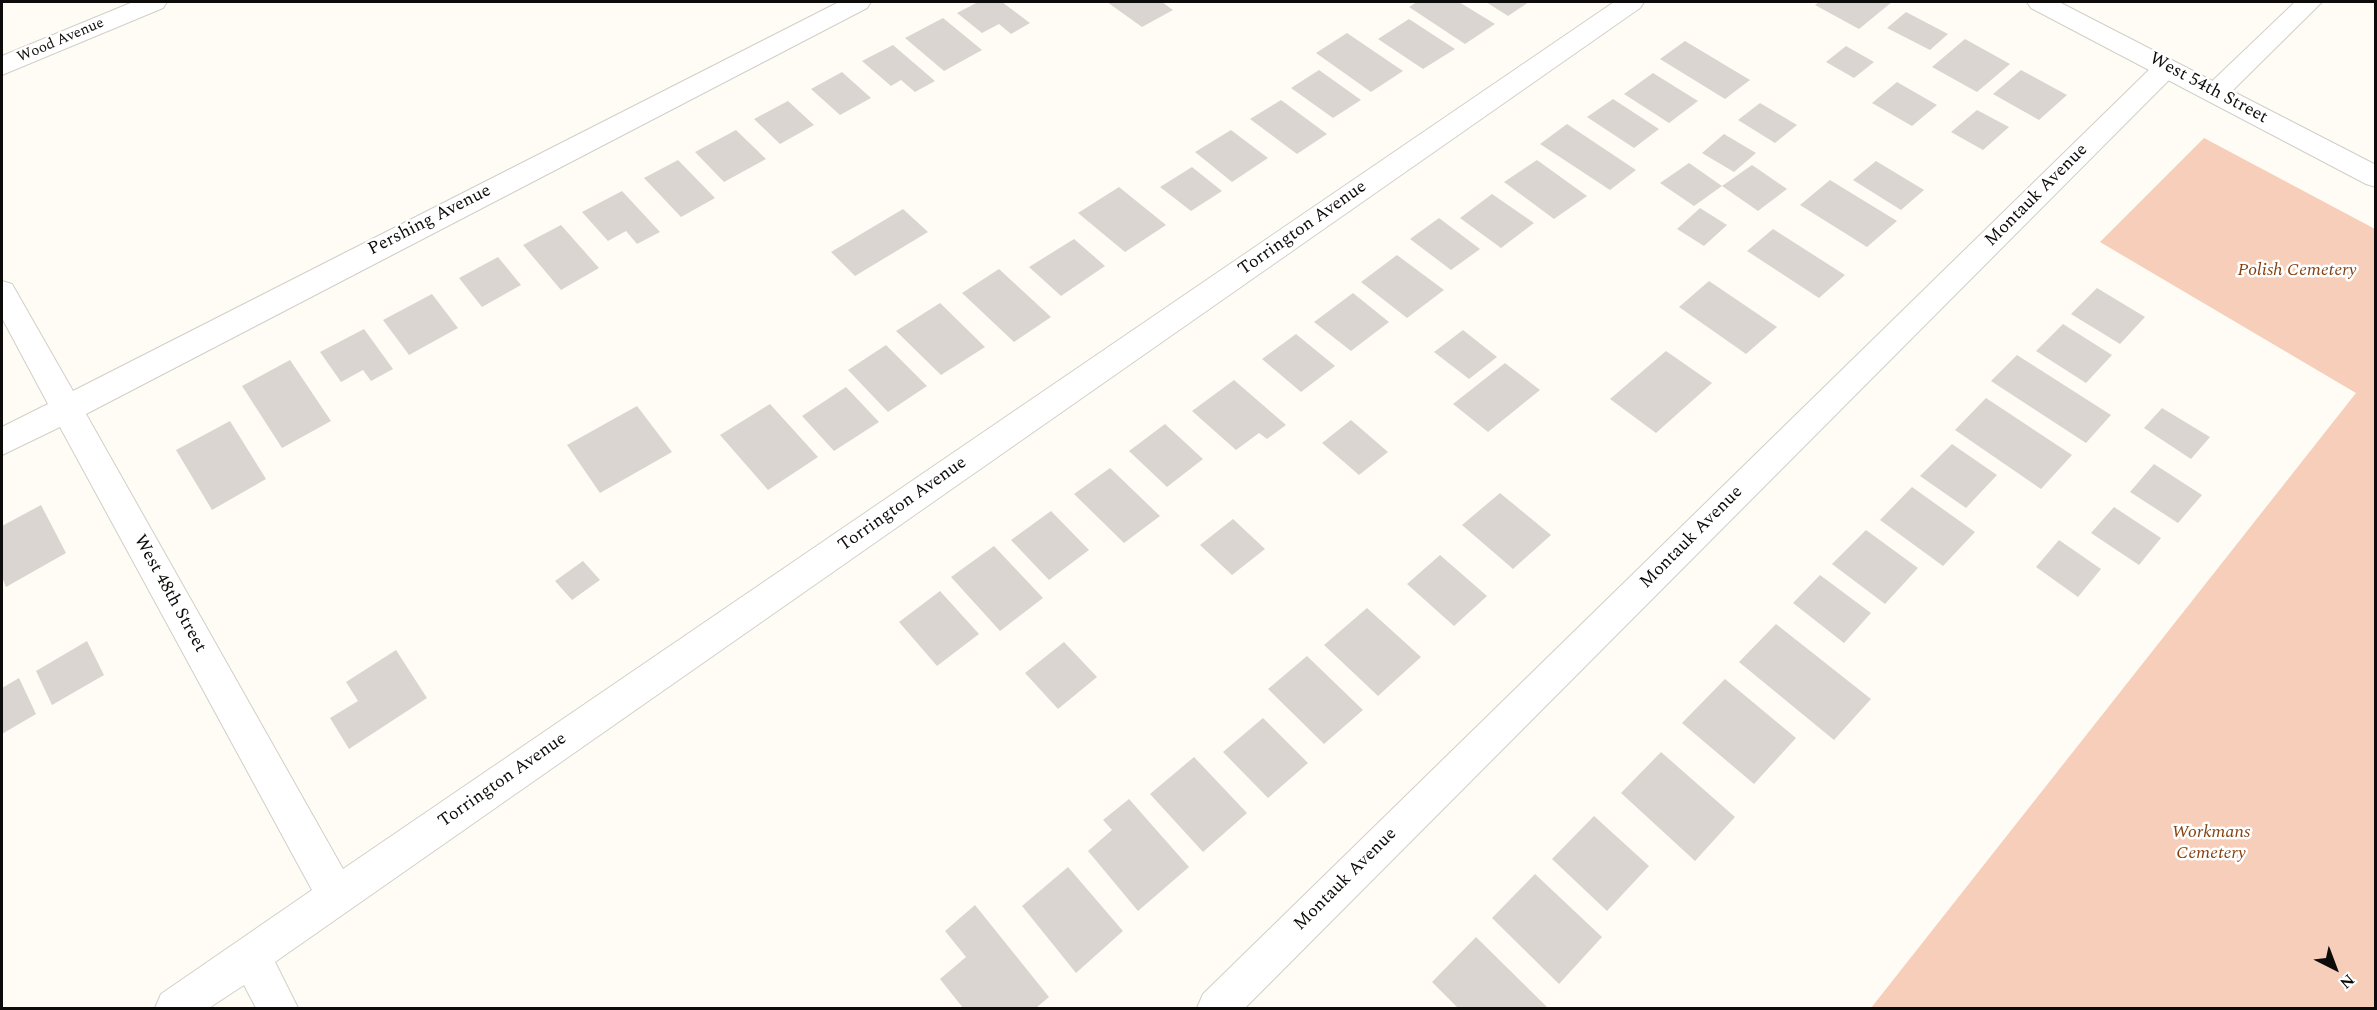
<!DOCTYPE html>
<html>
<head>
<meta charset="utf-8">
<style>
	body { margin:0 }
	#map { position:relative; width:2377px; height:1010px; overflow:hidden; background:#fefcf5; font-family:Spectral,serif }
	canvas { display:block }
	.frame { position:absolute; inset:0; border:3px solid #0d0c0a; pointer-events:none }
	.north { position:absolute; left:2305px; top:938px; width:60px; height:60px; -webkit-text-stroke:4px #fff; paint-order:stroke; rotate:138deg; font-size:16px; font-weight:700; line-height:24px; text-align:center; color:#0d0c0a }
	.north::after { content:''; display:block; margin:auto; width:21px; height:27px; background:#0d0c0a; clip-path:polygon(50% 0,100% 100%,50% 72%,0 100%) }
</style>
</head>
<body>
<div id="map">
<canvas width="2377" height="1010"></canvas>
<div class="frame"></div>
<div class="north">N</div>
</div>
<script>
const context = document.querySelector('canvas').getContext('2d');
context.lineJoin = 'round';
function fill(path, color) {
  context.fillStyle = color;
  context.fill(path, 'evenodd');
}
function poly(rows) {
  const path = new Path2D();
  for (const r of rows) {
    path.moveTo(r[0], r[1]);
    for (let i = 2; i < r.length; i += 2) path.lineTo(r[i], r[i + 1]);
  }
  return path;
}
function stroke(path, color, width, dash) {
  context.strokeStyle = color;
  context.lineWidth = width;
  context.lineCap = dash ? 'butt' : 'round';
  context.setLineDash(dash || []);
  context.stroke(path);
}
function drawText(font, color, halo, rows, align = 'center') {
  context.font = font + ' Spectral,serif';
  context.lineWidth = 5;
  context.setLineDash([]);
  context.textBaseline = 'middle';
  context.strokeStyle = halo;
  context.fillStyle = color;
  for (const [text, x, y, turn = 0] of rows) {
    context.save();
    context.translate(x, y);
    context.rotate((+turn || 0) * Math.PI / 180);
    context.textAlign = isNaN(turn) ? turn : align;
    if (halo) context.strokeText(text, 0, 0);
    context.fillText(text, 0, 0);
    context.restore();
  }
}
fill(poly([
	[2204,138,2375,229,2375,1008,1871,1008,2356,393,2100,242]
]), '#f6ceb9');
fill(poly([
	[978,2,1002,2,1030,23,1011,34,999,24,982,33,957,13],
	[1107,2,1162,2,1173,10,1142,27],
	[1417,2,1459,2,1495,24,1465,44,1409,7],
	[1486,2,1529,2,1508,16],
	[1819,2,1892,2,1859,29,1815,5],
	[1906,12,1948,34,1930,50,1887,28],
	[943,18,982,50,944,71,905,38],
	[1409,19,1455,49,1423,69,1378,39],
	[1347,33,1403,71,1371,92,1316,53],
	[1965,39,2010,64,1977,92,1932,67],
	[1685,41,1750,80,1725,99,1660,59],
	[893,45,935,81,915,92,901,80,891,86,862,61],
	[1846,46,1874,62,1854,78,1826,62],
	[1319,70,1361,100,1333,118,1291,88],
	[2021,70,2067,95,2039,120,1993,94],
	[842,72,871,98,840,115,811,89],
	[1653,73,1698,101,1669,123,1624,94],
	[1897,82,1937,105,1912,126,1872,103],
	[1613,99,1659,129,1634,148,1587,117],
	[1281,100,1327,134,1297,154,1250,119],
	[788,101,814,125,780,144,754,119],
	[1760,103,1797,125,1775,143,1738,120],
	[1977,110,2009,127,1983,150,1951,132],
	[1567,124,1636,170,1610,190,1540,144],
	[736,130,766,159,724,182,695,152],
	[1231,130,1268,158,1232,182,1195,152],
	[1724,134,1756,153,1734,172,1702,153],
	[678,160,715,198,681,217,644,178],
	[1537,160,1587,196,1554,219,1504,182],
	[1876,161,1924,190,1901,210,1853,180],
	[1689,163,1722,186,1694,206,1660,183],
	[1752,165,1787,189,1758,211,1722,186],
	[1192,167,1222,191,1191,211,1160,187],
	[1830,180,1897,221,1867,247,1800,205],
	[1119,187,1166,225,1125,252,1078,213],
	[622,191,660,232,637,244,626,231,608,241,582,212],
	[1492,194,1534,223,1501,248,1460,218],
	[1700,208,1727,225,1704,246,1677,229],
	[903,209,928,232,855,276,831,252],
	[1439,218,1480,249,1451,270,1410,239],
	[561,225,599,268,561,290,523,245],
	[1773,229,1845,275,1819,298,1747,251],
	[1074,239,1105,266,1061,296,1029,267],
	[1397,255,1444,290,1407,318,1361,282],
	[498,257,521,285,482,307,459,278],
	[999,269,1051,317,1014,342,962,293],
	[1709,281,1777,327,1746,354,1679,307],
	[2097,288,2145,317,2120,344,2071,314],
	[1353,293,1389,322,1351,351,1314,322],
	[432,294,458,328,409,355,383,320],
	[940,303,985,347,941,375,896,331],
	[2063,324,2112,355,2086,383,2036,351],
	[364,329,393,369,371,381,363,370,341,382,320,352],
	[1463,330,1497,357,1469,379,1434,352],
	[1296,334,1335,366,1301,392,1262,359],
	[886,345,927,386,888,412,848,370],
	[1666,351,1712,383,1656,433,1610,399],
	[2017,355,2111,415,2086,443,1991,381],
	[290,360,331,421,282,448,242,386],
	[1505,363,1540,390,1488,432,1453,404],
	[1234,380,1286,425,1267,439,1259,433,1236,450,1192,411],
	[846,387,879,422,834,451,802,416],
	[1986,398,2072,455,2041,489,1955,430],
	[770,404,818,457,768,490,720,435],
	[637,406,672,452,600,493,567,445],
	[2162,408,2210,437,2191,459,2144,428],
	[1351,420,1388,452,1359,475,1322,443],
	[230,421,266,479,212,510,176,450],
	[1165,424,1203,459,1167,487,1129,451],
	[1952,444,1997,475,1966,508,1920,476],
	[2154,464,2202,495,2178,523,2130,492],
	[1110,468,1160,516,1124,543,1074,494],
	[1912,487,1975,532,1943,566,1880,520],
	[1500,493,1551,535,1513,569,1462,525],
	[41,505,66,553,6,587,2,577,2,526],
	[2114,507,2161,538,2139,565,2091,533],
	[1051,511,1089,550,1049,580,1011,540],
	[1233,519,1265,549,1232,575,1200,545],
	[1866,530,1918,568,1885,604,1832,564],
	[2059,540,2101,569,2078,597,2036,567],
	[994,546,1043,598,1000,631,951,577],
	[1440,555,1487,596,1454,626,1407,584],
	[583,561,600,580,572,600,555,581],
	[1820,575,1871,613,1844,643,1793,603],
	[940,591,979,634,937,666,899,622],
	[1367,608,1421,657,1378,696,1324,645],
	[1776,624,1871,699,1834,740,1739,662],
	[87,641,104,675,52,705,36,671],
	[1064,642,1097,677,1058,709,1025,673],
	[396,650,427,698,349,749,330,718,358,701,346,682],
	[1307,656,1363,710,1324,744,1268,689],
	[19,678,36,714,2,734,2,688],
	[1725,679,1796,738,1754,784,1682,723],
	[1263,718,1308,763,1268,798,1223,752],
	[1661,752,1735,817,1695,861,1621,793],
	[1194,757,1247,813,1203,852,1150,794],
	[1129,799,1189,867,1138,911,1088,851,1112,830,1103,820],
	[1594,816,1649,866,1607,911,1552,859],
	[1068,867,1123,931,1076,973,1022,906],
	[1535,874,1602,937,1559,984,1492,918],
	[975,905,1049,997,1036,1008,963,1008,940,979,966,957,945,931],
	[1476,937,1548,1008,1458,1008,1432,982]
]), '#dad5d0');
const street = poly([
	[133,2,167,2,163,8,2,75,2,56,133,2],
	[839,2,871,2,867,8,86,414,343,869,1614,2,1644,2,1640,8,275,962,298,1008,256,1008,244,985,209,1008,155,1008,161,994,312,890,60,427,2,455,2,427,48,404,2,318,2,281,12,284,73,391,839,2],
	[2295,2,2322,2,2224,99,2215,102,2206,99,2202,93,2206,87,2295,2],
	[2166,59,2175,62,2179,68,2175,74,1245,1008,1197,1008,1203,994,2157,62,2166,59]
]);
const secondary = poly([
	[2027,2,2059,2,2376,165,2376,187,2366,184,2031,8,2027,2]
]);
stroke(street, '#d1cfc8', 2);
stroke(secondary, '#d1cfc8', 2);
fill(street, '#fff');
fill(secondary, '#fff');
drawText('15px', '#0d0c0a', '#fff', [
	["Wood Avenue",61,41,-23]
]);
drawText('18px', '#0d0c0a', '#fff', [
	["West 54th Street",2208,89,28],
	["Montauk Avenue",2037,196,-45],
	["Pershing Avenue",430,221,-27],
	["Torrington Avenue",1303,229,-35],
	["Torrington Avenue",903,505,-35],
	["Montauk Avenue",1692,538,-45],
	["West 48th Street",169,594,61],
	["Torrington Avenue",503,781,-35],
	["Montauk Avenue",1346,880,-45]
]);
drawText('italic 18px', '#843f0d', '#fff', [
	["Polish Cemetery",2297,271],
	["Workmans",2211,833],
	["Cemetery",2211,854]
]);
</script>
</body>
</html>
